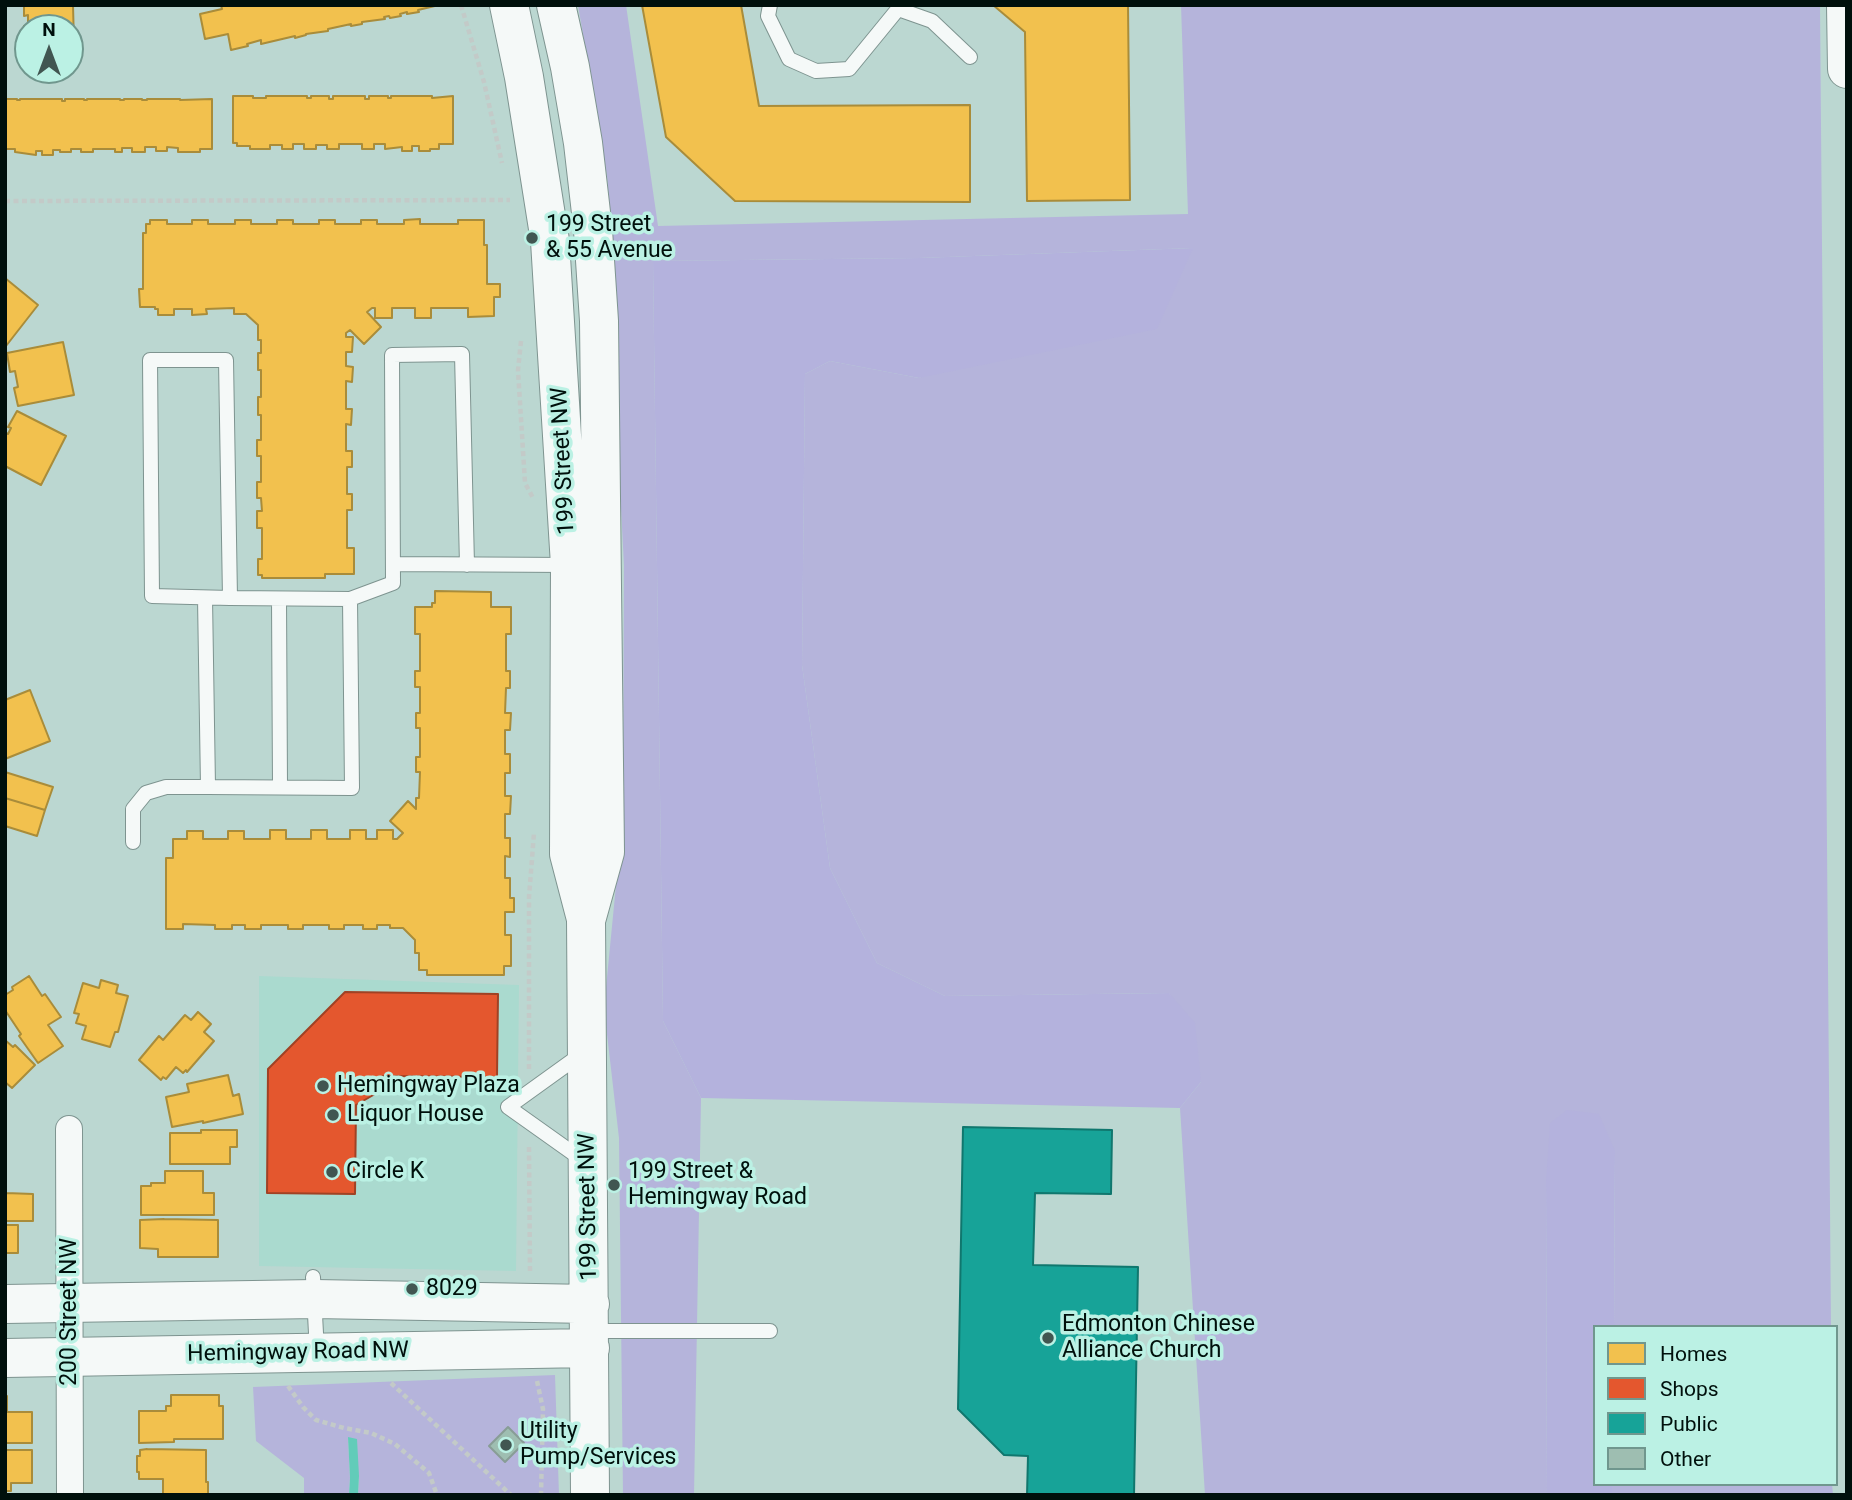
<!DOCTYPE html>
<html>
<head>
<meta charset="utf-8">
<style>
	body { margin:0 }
	#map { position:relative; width:1852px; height:1500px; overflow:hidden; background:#bbd7d1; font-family:Roboto,sans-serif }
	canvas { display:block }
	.frame { position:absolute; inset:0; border:7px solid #00100c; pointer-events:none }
	.legend { position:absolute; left:1593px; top:1325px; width:245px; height:161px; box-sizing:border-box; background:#bbf1e4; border:2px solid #70978e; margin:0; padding:9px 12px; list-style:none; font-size:21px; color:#00100c }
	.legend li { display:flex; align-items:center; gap:14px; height:35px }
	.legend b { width:35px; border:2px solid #70978e }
	.north { position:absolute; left:14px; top:14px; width:70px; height:70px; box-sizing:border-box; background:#bbf1e4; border:2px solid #70978e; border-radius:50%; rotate:0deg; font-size:19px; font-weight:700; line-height:28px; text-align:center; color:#00100c }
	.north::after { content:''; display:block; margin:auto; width:24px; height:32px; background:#415651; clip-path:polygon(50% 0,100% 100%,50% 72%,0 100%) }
</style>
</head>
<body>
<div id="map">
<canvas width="1852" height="1500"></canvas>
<div class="frame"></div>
<ul class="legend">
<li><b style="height:19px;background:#f2c14e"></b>Homes</li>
<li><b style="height:19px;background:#e4572e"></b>Shops</li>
<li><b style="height:19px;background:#17a398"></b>Public</li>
<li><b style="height:19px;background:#9ebeb1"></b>Other</li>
</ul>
<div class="north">N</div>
</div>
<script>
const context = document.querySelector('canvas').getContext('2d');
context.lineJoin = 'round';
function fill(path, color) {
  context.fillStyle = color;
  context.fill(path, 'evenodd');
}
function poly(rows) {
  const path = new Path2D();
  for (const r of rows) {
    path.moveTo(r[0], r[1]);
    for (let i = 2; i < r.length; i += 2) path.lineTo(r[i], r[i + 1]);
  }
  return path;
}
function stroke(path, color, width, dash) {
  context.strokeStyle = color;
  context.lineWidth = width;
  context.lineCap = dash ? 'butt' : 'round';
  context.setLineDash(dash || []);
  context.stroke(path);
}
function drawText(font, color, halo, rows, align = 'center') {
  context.font = font + ' Roboto,sans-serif';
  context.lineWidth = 7;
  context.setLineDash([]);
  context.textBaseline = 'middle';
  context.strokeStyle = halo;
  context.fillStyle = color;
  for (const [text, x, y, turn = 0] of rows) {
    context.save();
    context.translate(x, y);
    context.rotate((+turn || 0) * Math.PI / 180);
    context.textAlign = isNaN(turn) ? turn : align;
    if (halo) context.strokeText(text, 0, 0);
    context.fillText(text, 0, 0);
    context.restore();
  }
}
fill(poly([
	[259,976,519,985,516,1271,259,1266]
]), '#aadacf');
fill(poly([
	[578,5,626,5,658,226,1188,214,1181,5,1820,5,1831,1327,1614,1327,1615,1151,1546,1182,1547,1495,1205,1495,1180,1108,1201,1082,1169,993,945,996,877,963,830,868,802,665,805,374,830,361,919,378,1193,248,919,258,653,261,663,1021,701,1098,694,1495,623,1495,619,1138,604,1008,623,814,624,565,614,376,614,259,607,176],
	[555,1375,559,1495,358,1495,359,1476,348,1437,350,1478,349,1495,304,1495,304,1478,256,1441,253,1387],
	[1612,1484,1832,1484,1833,1495,1612,1495]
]), '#b5b4db');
fill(poly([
	[1193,248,1157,329,919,378,830,361,805,374,802,665,830,868,877,963,945,996,1169,993,1195,1023,1201,1082,1180,1108,701,1098,663,1021,653,261,919,258],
	[1567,1110,1599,1114,1615,1151,1614,1327,1595,1327,1595,1484,1612,1484,1612,1495,1547,1495,1546,1182,1550,1123]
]), '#b4b2dd');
fill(poly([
	[348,1437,357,1439,359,1476,358,1495,349,1495,350,1478]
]), '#62ccb9');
const homes = poly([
	[24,5,73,5,74,44,77,44,77,54,74,54,74,63,70,63,70,28,28,28,28,48,24,48,24,26,28,25,28,15,24,16,24,5],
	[221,5,439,5,418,10,419,12,407,14,407,12,400,14,401,16,390,18,389,16,384,17,385,19,362,22,362,24,351,26,351,24,328,29,328,31,306,34,306,35,295,38,295,36,261,44,261,40,247,44,248,46,231,50,228,34,205,39,200,14,222,9,221,5],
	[642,5,741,5,759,106,970,105,970,202,735,201,666,137,642,5],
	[993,5,1128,5,1130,200,1027,201,1025,32,993,5],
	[233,96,253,96,253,98,266,98,266,96,307,96,307,98,311,98,311,96,329,96,329,99,333,99,333,96,365,96,365,99,369,99,369,96,388,96,388,98,391,98,391,96,432,96,432,98,453,96,453,144,439,144,439,149,430,149,430,151,419,151,419,146,412,146,412,151,402,151,402,147,385,149,385,144,374,144,374,149,362,149,362,144,339,144,339,149,327,149,327,145,316,145,316,149,304,149,304,144,293,144,293,149,282,149,282,145,270,145,270,149,250,149,250,146,237,146,237,143,233,143,233,96],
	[5,99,17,99,17,100,20,100,20,99,62,99,62,101,65,101,65,99,84,99,84,100,87,100,87,99,120,99,120,100,124,100,124,99,142,99,142,100,147,100,147,99,180,99,180,100,212,99,212,149,200,149,200,152,178,152,178,148,167,147,167,151,156,151,156,147,145,147,145,152,132,152,132,148,122,148,122,152,115,152,115,149,93,149,93,152,81,152,81,149,71,149,71,152,60,152,60,150,53,150,53,155,42,155,42,151,36,151,36,155,15,152,15,149,5,149,5,99],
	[420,219,420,224,458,224,458,220,484,220,484,245,487,245,487,284,500,284,500,297,494,297,494,316,468,317,468,308,431,308,431,318,415,318,415,308,392,308,392,318,375,318,375,308,372,308,367,312,381,327,364,344,350,330,346,333,346,337,353,337,352,352,346,352,346,366,353,367,352,382,346,381,346,409,352,409,351,425,346,424,346,451,352,451,352,467,347,467,347,494,352,494,352,510,347,510,347,548,354,548,354,574,325,574,325,578,262,578,262,575,258,575,258,559,262,559,262,528,257,528,257,511,262,511,261,498,257,498,257,482,261,482,261,456,257,456,257,440,261,440,261,415,258,415,258,397,261,397,261,370,258,370,258,353,261,353,261,340,258,340,258,325,246,314,234,314,234,308,206,309,207,314,192,315,192,309,174,309,174,315,158,315,158,309,155,309,155,307,140,307,139,289,143,289,143,233,146,233,146,224,150,224,150,220,167,220,167,224,192,224,192,220,208,220,208,224,235,224,235,220,251,220,251,224,277,224,277,220,293,220,293,224,319,224,319,220,335,220,335,224,361,224,361,220,377,220,377,224,404,224,404,220,420,219],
	[5,278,38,305,6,346,5,346,5,278],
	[63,342,74,395,18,406,14,388,18,387,15,371,10,372,7,353,63,342],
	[17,411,66,436,41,485,5,466,5,433,8,434,11,428,8,427,17,411],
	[435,591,491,592,491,607,511,607,511,634,506,634,506,671,510,671,510,688,506,688,505,713,511,713,510,730,505,730,505,754,510,754,510,773,505,773,505,796,511,796,510,814,505,814,505,838,510,838,510,857,505,856,505,878,510,878,510,898,514,898,514,912,505,912,505,935,511,935,511,966,504,966,504,975,427,975,427,970,419,970,419,953,415,953,415,940,403,928,390,928,390,925,377,925,377,929,363,929,363,925,344,925,344,929,329,929,329,925,303,925,303,929,288,929,288,925,261,925,261,929,245,929,245,925,232,925,232,929,215,929,215,925,183,924,183,929,166,929,166,858,173,858,173,839,187,839,187,831,203,831,203,839,228,839,228,831,244,831,244,839,270,839,270,830,286,830,286,839,311,839,311,830,327,830,327,839,350,839,350,830,366,830,366,839,377,839,377,830,393,830,393,839,397,839,403,833,390,821,408,801,416,809,416,798,419,798,420,772,416,772,416,757,420,757,420,728,416,728,416,713,420,713,420,687,415,687,415,671,420,671,420,634,415,634,415,607,432,607,432,603,435,603,435,591],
	[30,690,50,741,5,759,5,700,30,690],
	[5,772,53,787,45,810,5,798,5,772],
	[5,798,45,810,37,836,5,826,5,798],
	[29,976,42,996,45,994,61,1017,48,1025,63,1046,38,1063,19,1036,21,1034,5,1010,5,995,13,990,12,987,29,976],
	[101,980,118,985,116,993,128,996,118,1032,115,1032,110,1047,82,1039,86,1026,76,1023,79,1014,74,1013,83,983,99,988,101,980],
	[198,1012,211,1024,204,1032,214,1041,187,1072,186,1070,183,1073,176,1067,166,1079,163,1077,161,1080,139,1060,159,1036,163,1040,185,1015,191,1020,198,1012],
	[5,1040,13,1047,15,1045,35,1065,12,1088,5,1082,5,1040],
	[228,1075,233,1096,239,1094,243,1114,203,1123,203,1121,172,1127,166,1097,189,1092,187,1084,228,1075],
	[201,1130,237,1130,237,1147,230,1147,230,1164,170,1164,170,1133,201,1133,201,1130],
	[165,1171,203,1171,203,1193,214,1193,214,1215,141,1215,141,1186,151,1186,151,1183,165,1183,165,1171],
	[5,1185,6,1193,33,1194,33,1221,5,1221,5,1185],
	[164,1219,218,1220,218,1257,158,1257,158,1249,140,1248,140,1220,164,1219],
	[5,1225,18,1225,18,1253,5,1253,5,1225],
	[171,1395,219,1395,219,1406,223,1406,223,1439,174,1439,174,1442,139,1443,139,1411,166,1411,166,1406,171,1406,171,1395],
	[5,1396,7,1396,7,1412,32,1412,32,1443,5,1443,5,1396],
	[147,1449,206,1450,206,1482,208,1482,208,1495,163,1495,163,1479,139,1479,139,1472,137,1472,137,1456,140,1456,140,1450,147,1449],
	[5,1450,32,1450,32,1483,11,1483,11,1491,5,1491,5,1450]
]);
fill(homes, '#f2c14e');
stroke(homes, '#a98c3a', 2);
const shops = poly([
	[345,992,498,994,497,1077,383,1076,375,1094,356,1105,355,1194,267,1193,268,1069,345,992]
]);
fill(shops, '#e4572e');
stroke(shops, '#a04224', 2);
const public = poly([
	[963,1127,1112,1130,1111,1194,1035,1193,1033,1265,1138,1267,1134,1495,1027,1495,1028,1456,1004,1455,958,1409,963,1127]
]);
fill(public, '#17a398');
stroke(public, '#10776e', 2);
const building = poly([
	[508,1427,524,1443,505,1462,489,1446,508,1427]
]);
fill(building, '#9ebeb1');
stroke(building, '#889d96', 2);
const lane = poly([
	[770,5,768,16,789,59,816,71,849,69,898,9,897,5],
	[898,9,932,21,970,57],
	[393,564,570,565],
	[205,598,208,787,352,788,350,599],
	[230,598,226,360,150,360,152,596,230,598,350,599,393,583,392,355,462,354,467,565],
	[279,599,280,787],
	[133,842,133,809,146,793,166,787,208,787],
	[583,1053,508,1107,584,1161],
	[313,1277,317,1352],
	[590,1331,770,1331]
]);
const street = poly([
	[69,1129,70,1495]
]);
const secondary = poly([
	[509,5,524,77,550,241,570,565,569,854,586,919,590,1495],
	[556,5,570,67,583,143,593,230,599,321,605,852,587,917],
	[5,1304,315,1299,590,1304],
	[5,1358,590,1348]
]);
const highway = poly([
	[1846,5,1847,69]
]);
stroke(lane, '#7e9490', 16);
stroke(street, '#7e9490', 28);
stroke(secondary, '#7e9490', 40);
stroke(highway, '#7e9490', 40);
stroke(poly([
	[461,5,484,82,502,163],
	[5,201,510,200],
	[521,341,518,370,525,483,533,498],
	[529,1069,529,897,534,833],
	[529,1147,530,1272],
	[537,1381,543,1409,541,1495],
	[391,1383,511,1495],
	[288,1386,303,1407,316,1420,344,1428,371,1433,395,1444,429,1473,437,1495]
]), '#c3cac8', 4.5, [5, 3.5]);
stroke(lane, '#f5f9f8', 14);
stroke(street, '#f5f9f8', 26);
stroke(secondary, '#f5f9f8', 38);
stroke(highway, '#f5f9f8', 38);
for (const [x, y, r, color] of [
	[532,238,7,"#415651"],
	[323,1086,7,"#415651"],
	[333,1115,7,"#415651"],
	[332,1172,7,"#415651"],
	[614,1185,7,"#415651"],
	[412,1289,7,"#415651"],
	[1048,1338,7,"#415651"],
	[506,1445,7,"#415651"]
]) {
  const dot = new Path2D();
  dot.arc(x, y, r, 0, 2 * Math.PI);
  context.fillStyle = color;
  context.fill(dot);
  stroke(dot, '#bbf1e4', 2.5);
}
drawText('23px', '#00100c', '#bbf1e4', [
	["199 Street",546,225],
	["& 55 Avenue",546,251],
	["Hemingway Plaza",337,1086],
	["Liquor House",347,1115],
	["Circle K",346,1172],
	["199 Street &",628,1172],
	["Hemingway Road",628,1198],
	["8029",426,1289],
	["Edmonton Chinese",1062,1325],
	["Alliance Church",1062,1351],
	["Utility",520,1432],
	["Pump/Services",520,1458]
], 'left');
drawText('23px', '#00100c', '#bbf1e4', [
	["199 Street NW",564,461,-93],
	["199 Street NW",589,1207,-91],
	["200 Street NW",70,1312,-90],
	["Hemingway Road NW",298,1353,-1]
]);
</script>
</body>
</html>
